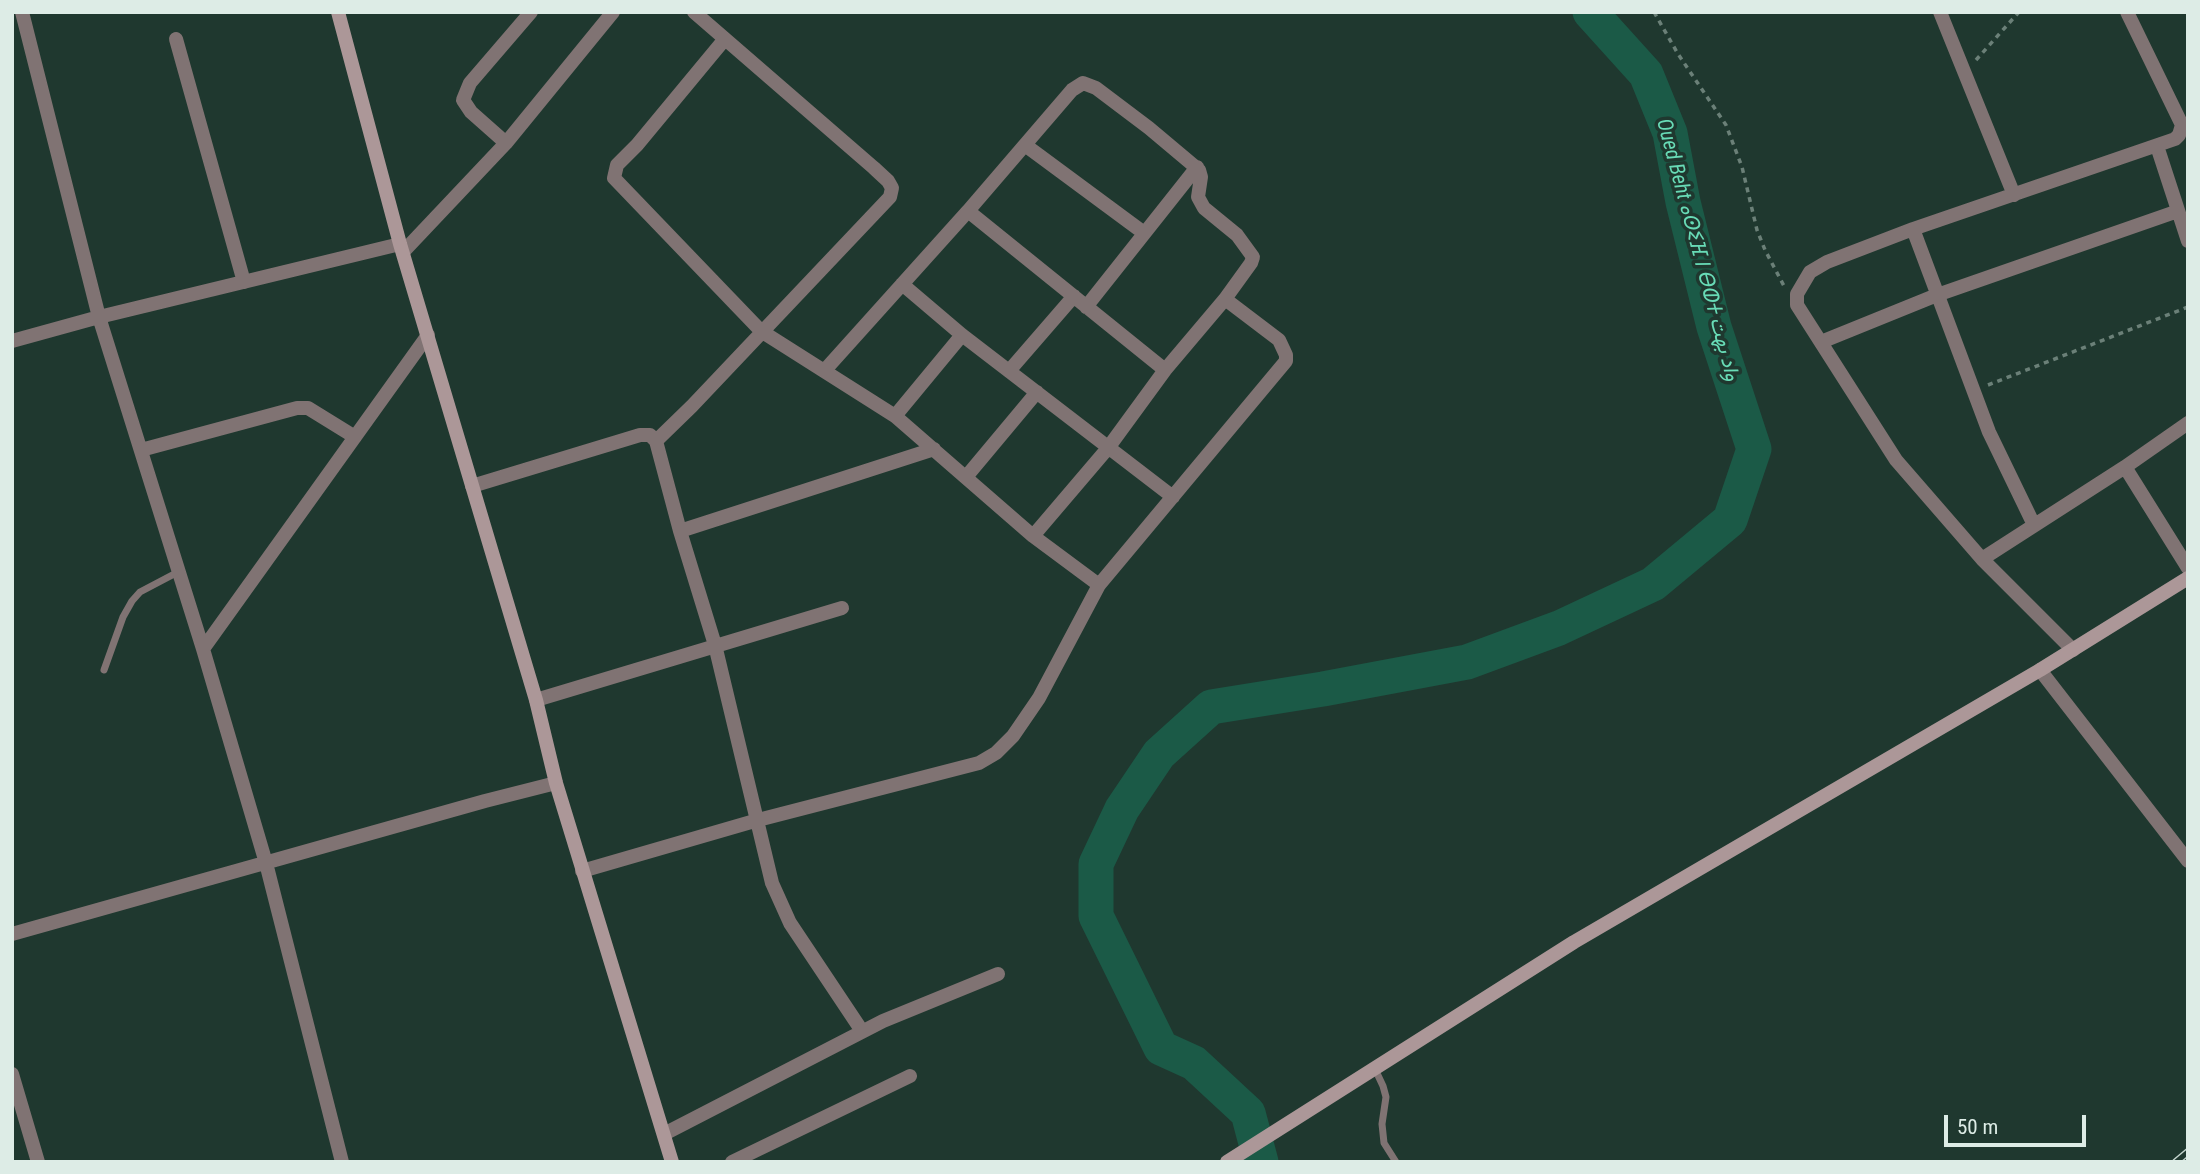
<!DOCTYPE html>
<html>
<head>
<meta charset="utf-8">
<style>
	body { margin:0 }
	#map { position:relative; width:2200px; height:1174px; overflow:hidden; background:#1f382f; font-family:"Roboto Condensed",sans-serif }
	canvas { display:block }
	.frame { position:absolute; inset:0; border:14px solid #ddece6; pointer-events:none }
	.scale { position:absolute; left:1944px; top:1115px; width:142px; height:32px; box-sizing:border-box; border:4px solid #ddece6; border-top:0; padding-left:9px; font-size:21px; line-height:24px; white-space:nowrap; color:#ddece6; -webkit-text-stroke:5px #1f382f; paint-order:stroke }
</style>
</head>
<body>
<div id="map">
<canvas width="2200" height="1174"></canvas>
<div class="frame"></div>
<div class="scale">50 m</div>
</div>
<script>
const context = document.querySelector('canvas').getContext('2d');
context.lineJoin = 'round';
function poly(rows) {
  const path = new Path2D();
  for (const r of rows) {
    path.moveTo(r[0], r[1]);
    for (let i = 2; i < r.length; i += 2) path.lineTo(r[i], r[i + 1]);
  }
  return path;
}
function stroke(path, color, width, dash) {
  context.strokeStyle = color;
  context.lineWidth = width;
  context.lineCap = dash ? 'butt' : 'round';
  context.setLineDash(dash || []);
  context.stroke(path);
}
function drawText(font, color, halo, rows, align = 'center') {
  context.font = font + ' "Roboto Condensed",Vazirmatn,"Noto Sans Tifinagh",sans-serif';
  context.lineWidth = 7;
  context.setLineDash([]);
  context.textBaseline = 'middle';
  context.strokeStyle = halo;
  context.fillStyle = color;
  for (const [text, x, y, turn = 0] of rows) {
    context.save();
    context.translate(x, y);
    context.rotate((+turn || 0) * Math.PI / 180);
    context.textAlign = isNaN(turn) ? turn : align;
    if (halo) context.strokeText(text, 0, 0);
    context.fillText(text, 0, 0);
    context.restore();
  }
}
stroke(poly([
	[1261,1162,1248,1113,1194,1063,1161,1048,1096,916,1096,864,1122,809,1159,754,1211,707,1323,689,1467,662,1559,628,1653,584,1730,520,1754,449,1714,327,1683,202,1670,133,1646,74,1590,12]
]), '#1b5a47', 35);
stroke(poly([
	[1654,12,1678,54,1726,125,1742,167,1757,230,1765,250,1784,286],
	[1976,60,2019,12],
	[1988,385,2188,307]
]), '#6b8078', 3.5, [5, 5]);
stroke(poly([
	[104,670,123,617,132,601,140,592,178,572],
	[1375,1069,1383,1086,1386,1097,1382,1124,1384,1143,1396,1162]
]), '#807373', 7);
stroke(poly([
	[22,12,99,317,203,649,266,863,342,1162],
	[1940,12,2014,195],
	[176,39,244,282],
	[724,40,637,145,617,165,614,178,761,331,895,416,1033,536,1099,585],
	[506,143,471,112,463,100,470,83,531,12],
	[1025,145,1144,233],
	[2157,146,2188,241],
	[1913,229,1989,432,2034,525],
	[403,252,506,143,613,12],
	[902,284,962,335,1173,497],
	[1086,307,1197,167],
	[12,341,99,317,400,244],
	[1821,342,1937,295,2178,211],
	[825,370,968,211,1165,370],
	[1009,371,1074,296],
	[895,416,962,335],
	[656,441,692,406,890,197,892,188,888,181,874,168,694,12],
	[141,450,297,408,308,408,355,437],
	[2125,467,2188,568],
	[966,477,1037,392],
	[472,486,640,435,650,435,656,441,680,531,715,645,772,883,790,923,862,1031],
	[680,531,934,449],
	[1033,536,1108,448,1165,370,1225,299],
	[1982,559,2125,467,2188,423],
	[203,649,428,335],
	[2073,650,1982,559,1896,460,1797,305,1797,294,1810,272,1827,262,1913,229,2175,139,2179,135,2182,125,2127,12],
	[2040,670,2188,861],
	[536,700,842,608],
	[582,871,758,820,979,763,996,753,1013,736,1039,698,1099,585,1286,361,1286,355,1279,340,1225,299,1251,263,1253,257,1237,235,1204,208,1198,197,1201,177,1199,170,1149,128,1096,88,1083,83,1072,90,968,211],
	[12,934,485,801,556,783],
	[12,1074,38,1162],
	[664,1134,883,1021,998,974],
	[732,1162,910,1076]
]), '#807373', 14);
stroke(poly([
	[338,12,400,244,536,700,556,783,672,1162],
	[1227,1162,1574,942,2040,670,2188,578]
]), '#ac9798', 14);
const rail = poly([
	[2176,1162,2188,1152]
]);
stroke(rail, '#c5d5cf', 8);
stroke(rail, '#1f382f', 5, [16]);
drawText('italic 21px', '#68dbb6', '#1f382f', [
	["Oued Beht ⴰⵙⵉⴼ ⵏ ⴱⵀⵜ واد بهت",1697,250,75]
]);
</script>
</body>
</html>
